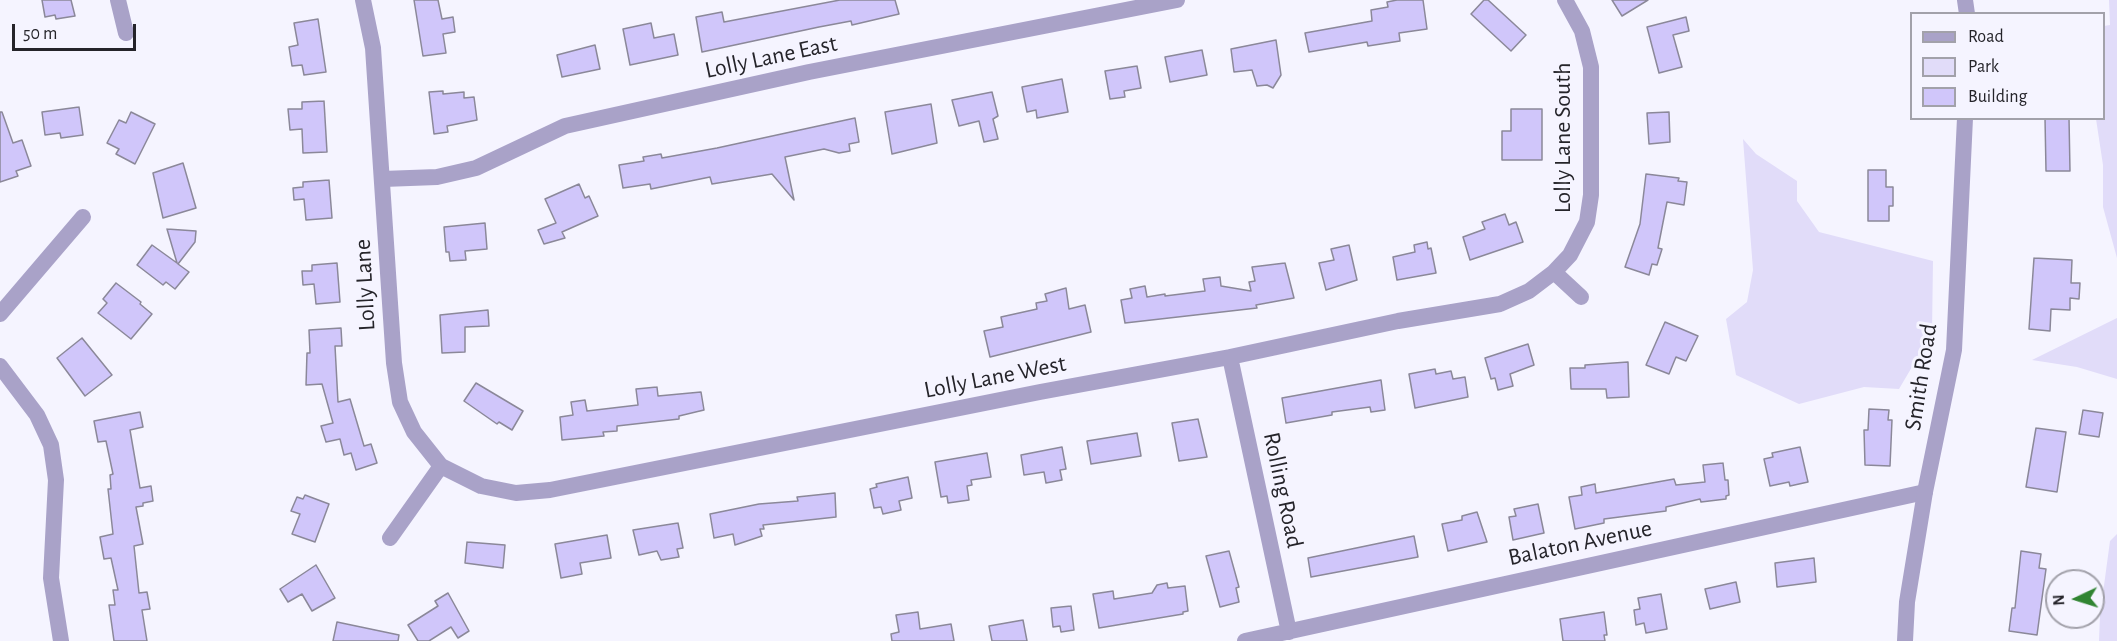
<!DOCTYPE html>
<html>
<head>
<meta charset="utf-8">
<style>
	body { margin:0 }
	#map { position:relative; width:2117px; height:641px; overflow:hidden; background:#f5f4ff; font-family:"Alegreya Sans",sans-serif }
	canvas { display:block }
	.legend { position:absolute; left:1910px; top:12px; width:195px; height:108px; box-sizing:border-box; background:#f5f4ff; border:2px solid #a2a1aa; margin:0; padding:8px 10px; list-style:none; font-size:18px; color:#25242a }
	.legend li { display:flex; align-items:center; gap:12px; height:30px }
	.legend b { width:30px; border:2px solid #a2a1aa }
	.north { position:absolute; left:2045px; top:569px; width:60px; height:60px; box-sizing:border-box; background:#f5f4ff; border:2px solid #a2a1aa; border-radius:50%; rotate:266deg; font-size:16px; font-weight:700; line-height:24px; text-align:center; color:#25242a }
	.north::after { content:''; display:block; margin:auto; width:21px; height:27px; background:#308432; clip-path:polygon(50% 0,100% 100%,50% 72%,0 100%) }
	.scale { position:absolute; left:12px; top:24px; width:124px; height:27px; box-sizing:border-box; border:3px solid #25242a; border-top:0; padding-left:8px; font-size:18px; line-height:21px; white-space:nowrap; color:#25242a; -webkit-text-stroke:4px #f5f4ff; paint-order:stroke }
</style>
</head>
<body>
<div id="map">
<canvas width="2117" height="641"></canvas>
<ul class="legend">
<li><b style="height:8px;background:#a9a2c8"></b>Road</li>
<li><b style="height:16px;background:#e1dcf9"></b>Park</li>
<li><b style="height:16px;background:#d0c6fa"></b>Building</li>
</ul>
<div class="north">N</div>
<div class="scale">50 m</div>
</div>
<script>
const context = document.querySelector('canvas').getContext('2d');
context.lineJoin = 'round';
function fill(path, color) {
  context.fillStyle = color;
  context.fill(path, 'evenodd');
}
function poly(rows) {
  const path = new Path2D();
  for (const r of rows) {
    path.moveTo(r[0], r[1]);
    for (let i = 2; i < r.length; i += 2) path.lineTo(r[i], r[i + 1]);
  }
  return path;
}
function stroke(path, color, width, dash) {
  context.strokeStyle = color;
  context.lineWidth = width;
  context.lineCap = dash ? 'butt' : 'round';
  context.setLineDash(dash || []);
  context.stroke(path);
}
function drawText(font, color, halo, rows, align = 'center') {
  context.font = font + ' "Alegreya Sans",sans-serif';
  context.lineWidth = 6;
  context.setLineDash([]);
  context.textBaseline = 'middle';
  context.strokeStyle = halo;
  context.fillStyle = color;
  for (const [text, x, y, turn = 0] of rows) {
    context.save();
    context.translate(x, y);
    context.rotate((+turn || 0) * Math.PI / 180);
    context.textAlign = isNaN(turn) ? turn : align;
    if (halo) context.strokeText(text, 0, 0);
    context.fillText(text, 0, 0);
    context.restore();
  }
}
fill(poly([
	[2109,0,2117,0,2117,258,2103,207,2103,165,2096,119,2104,118,2104,26,2110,25],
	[1743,139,1756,154,1797,181,1797,201,1819,232,1933,261,1932,333,1899,389,1864,387,1799,404,1736,375,1726,319,1747,302,1753,270],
	[2117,318,2117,379,2077,367,2032,360],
	[2117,534,2117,641,2099,641,2100,615,2110,541]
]), '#e1dcf9');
const building = poly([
	[42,0,71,0,75,16,56,19,55,15,45,17,42,0],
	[414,0,438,0,442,19,453,17,455,32,443,34,446,53,423,56,414,0],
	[840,0,895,0,899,14,852,25,851,21,819,27,702,52,696,17,722,12,724,22,840,0],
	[1397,0,1423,0,1427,29,1399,33,1400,41,1368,46,1367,42,1309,52,1305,33,1372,21,1371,10,1388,7,1387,2,1397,0],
	[1484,0,1488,0,1526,35,1511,51,1471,14,1484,0],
	[1612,0,1648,0,1622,16,1612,0],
	[1686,17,1689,31,1673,35,1682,67,1659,73,1647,27,1686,17],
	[318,19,326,72,304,75,302,65,292,66,289,47,298,45,294,23,318,19],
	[651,23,654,38,674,34,678,55,630,65,623,29,651,23],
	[1276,40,1281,75,1273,88,1267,85,1257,86,1252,70,1234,72,1231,49,1276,40],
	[595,45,600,69,562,77,557,55,595,45],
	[1202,50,1207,75,1170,82,1165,57,1202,50],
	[1137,66,1141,88,1124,91,1125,97,1110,99,1105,71,1137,66],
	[1062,79,1068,112,1037,118,1036,110,1027,112,1022,87,1062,79],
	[443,91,443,94,464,92,464,98,474,97,477,120,447,126,448,132,434,134,429,92,443,91],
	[992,92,998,116,993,119,998,139,984,142,979,121,959,126,952,100,992,92],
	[324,101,327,152,303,153,302,129,290,130,288,109,302,109,302,102,324,101],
	[931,104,937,143,892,154,885,112,931,104],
	[79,107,83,135,61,138,60,133,45,135,42,112,79,107],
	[1511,109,1542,109,1542,160,1502,160,1502,131,1511,131,1511,109],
	[0,112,2,112,13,143,22,140,31,166,16,171,18,176,0,182,0,112],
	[131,112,155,124,135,164,116,154,119,149,107,143,119,120,126,123,131,112],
	[1669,112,1670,142,1649,144,1647,113,1669,112],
	[855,118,859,142,849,144,850,151,839,153,824,149,785,157,794,200,772,174,712,184,710,177,651,189,650,184,623,188,619,165,644,161,643,157,661,154,662,158,717,148,855,118],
	[2045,118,2069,118,2070,171,2046,171,2045,118],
	[183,163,196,208,163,218,153,173,183,163],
	[1868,170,1886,170,1886,187,1893,187,1893,206,1889,206,1889,221,1868,221,1868,170],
	[1646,174,1679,178,1678,181,1687,182,1684,205,1667,202,1658,248,1662,249,1657,265,1652,264,1649,275,1625,267,1640,224,1646,174],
	[329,180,332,218,306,220,304,199,294,200,293,188,303,187,303,182,329,180],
	[579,184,585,198,589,196,598,216,562,232,565,238,544,244,538,230,556,223,545,199,579,184],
	[1505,214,1509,225,1516,222,1523,242,1470,260,1463,237,1485,229,1482,222,1505,214],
	[485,223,487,249,465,251,466,260,450,261,449,252,446,252,444,227,485,223],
	[167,229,196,231,195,242,178,264,189,272,175,289,166,282,163,285,137,265,152,245,177,263,167,229],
	[1427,242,1428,249,1431,248,1436,273,1397,280,1393,257,1415,252,1414,245,1427,242],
	[1349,245,1357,280,1326,290,1319,263,1334,260,1331,249,1349,245],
	[2034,258,2072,260,2071,283,2080,283,2079,299,2070,298,2070,310,2051,309,2050,331,2029,329,2034,258],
	[337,263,340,302,316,304,314,284,303,285,302,271,312,271,312,265,337,263],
	[1285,263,1294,298,1256,305,1257,308,1125,323,1121,300,1132,298,1130,289,1145,286,1147,297,1165,294,1165,296,1205,291,1203,279,1220,277,1221,286,1251,291,1249,282,1255,281,1252,267,1285,263],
	[116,283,141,302,140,304,152,314,131,339,98,313,107,303,103,299,116,283],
	[1066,288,1069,309,1085,305,1091,332,990,357,984,331,1003,327,1001,317,1037,309,1036,303,1047,301,1045,294,1066,288],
	[488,310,489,326,465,327,465,352,442,353,440,315,488,310],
	[1665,322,1698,336,1686,361,1676,357,1669,374,1646,365,1665,322],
	[341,328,342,346,335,346,338,402,350,399,364,446,371,444,377,463,356,470,351,453,344,455,340,439,326,442,321,426,333,423,322,384,306,385,307,353,310,353,309,330,341,328],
	[82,338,112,375,85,396,57,358,82,338],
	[1528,344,1534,365,1510,374,1513,386,1498,390,1495,378,1491,379,1485,358,1528,344],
	[1628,362,1629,397,1607,398,1606,389,1571,389,1570,368,1585,368,1585,365,1628,362],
	[1435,369,1436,374,1451,371,1453,379,1465,377,1468,397,1415,408,1409,374,1435,369],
	[1381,380,1385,410,1371,412,1370,407,1332,412,1332,415,1286,423,1282,398,1381,380],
	[476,383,523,411,512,430,499,422,497,424,464,401,476,383],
	[657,387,658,396,701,392,704,410,679,416,679,419,617,426,617,431,603,432,604,436,562,440,560,417,573,415,571,402,585,400,587,411,638,405,636,389,657,387],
	[1869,409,1889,410,1888,420,1892,420,1890,466,1865,465,1864,430,1868,430,1869,409],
	[2083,410,2103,413,2099,437,2079,434,2083,410],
	[140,412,143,427,130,430,140,488,151,486,153,501,143,503,143,506,136,507,143,544,134,546,139,593,147,592,150,609,142,610,147,641,114,641,109,605,115,605,113,590,118,590,111,558,104,559,100,537,113,534,108,489,111,489,110,475,113,474,106,441,98,442,94,421,140,412],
	[1198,419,1207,457,1179,461,1172,423,1198,419],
	[2036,428,2066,432,2057,492,2026,487,2036,428],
	[1137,433,1141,456,1091,464,1087,441,1137,433],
	[1062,447,1066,469,1060,470,1062,480,1046,483,1044,472,1024,475,1021,455,1062,447],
	[1800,447,1808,482,1790,486,1789,482,1770,486,1764,459,1773,457,1772,453,1800,447],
	[987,453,991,477,971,480,972,485,967,486,969,500,948,503,947,496,941,497,935,462,987,453],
	[1723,463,1725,480,1728,480,1729,495,1726,496,1726,499,1701,502,1700,499,1666,507,1666,511,1604,519,1604,523,1575,529,1569,497,1582,495,1581,487,1595,484,1596,493,1674,479,1676,485,1705,482,1703,465,1723,463],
	[908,477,912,498,899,501,901,510,883,514,881,507,874,508,870,489,877,487,876,484,908,477],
	[835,493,836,517,763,525,764,529,760,529,762,536,735,545,733,534,714,538,710,514,759,504,798,501,797,497,835,493],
	[305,495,329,504,315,542,292,534,300,514,291,511,297,497,303,499,305,495],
	[1538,504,1544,533,1513,540,1509,517,1516,516,1514,509,1538,504],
	[1477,512,1487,542,1448,551,1442,524,1462,520,1462,516,1477,512],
	[678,523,683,548,677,549,679,557,661,560,657,551,639,555,633,530,678,523],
	[607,535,611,558,580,563,582,574,561,578,555,544,607,535],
	[1414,536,1418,557,1311,577,1308,558,1414,536],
	[467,542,505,545,503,568,465,563,467,542],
	[1229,551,1239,587,1236,588,1239,602,1220,607,1206,556,1229,551],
	[2021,551,2041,554,2039,568,2046,569,2037,635,2009,631,2012,608,2015,608,2021,551],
	[1814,558,1816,582,1777,587,1775,563,1814,558],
	[316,565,335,598,312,611,302,594,288,602,280,589,316,565],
	[1736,582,1740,602,1710,609,1705,589,1736,582],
	[1167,583,1168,588,1185,586,1188,611,1183,612,1183,614,1099,628,1093,594,1113,591,1114,599,1152,593,1157,585,1167,583],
	[448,593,469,631,458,638,451,627,429,641,418,641,408,625,438,606,435,601,448,593],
	[1661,594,1667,629,1646,633,1644,623,1636,625,1634,610,1640,609,1638,598,1661,594],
	[1071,606,1074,630,1061,632,1060,626,1053,627,1051,608,1071,606],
	[918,612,920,629,951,624,954,641,892,641,891,634,899,632,896,615,918,612],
	[1604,612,1607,635,1604,635,1605,641,1563,641,1560,619,1604,612],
	[1023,620,1027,641,992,641,989,626,1023,620],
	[337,622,399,635,398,641,333,641,337,622]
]);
fill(building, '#d0c6fa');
stroke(building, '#8b8899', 1.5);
stroke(poly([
	[118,0,126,33],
	[363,0,373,48,394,363,400,402,414,432,441,466,481,486,516,493,550,490,1040,392,1230,357,1398,321,1500,304,1529,291,1554,272,1570,255,1587,222,1591,195,1591,67,1582,31,1565,0],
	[383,179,437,177,476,168,565,126,809,72,1177,0],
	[1554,272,1581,297],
	[0,314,83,217],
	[1230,357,1289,632],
	[0,366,37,415,51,445,56,480,51,578,61,641],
	[390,538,441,466],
	[1245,641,1925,492]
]), '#a9a2c8', 16);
stroke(poly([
	[1965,0,1967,14],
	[1905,641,1907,602,1925,492,1954,350,1965,118]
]), '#a9a2c8', 16);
drawText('24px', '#25242a', '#f5f4ff', [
	["Lolly Lane East",771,57,-12],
	["Lolly Lane South",1563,138,-90],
	["Lolly Lane",365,285,-93],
	["Lolly Lane West",995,377,-11],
	["Smith Road",1921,377,-81],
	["Rolling Road",1283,490,78],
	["Balaton Avenue",1580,543,-12]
]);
</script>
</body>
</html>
